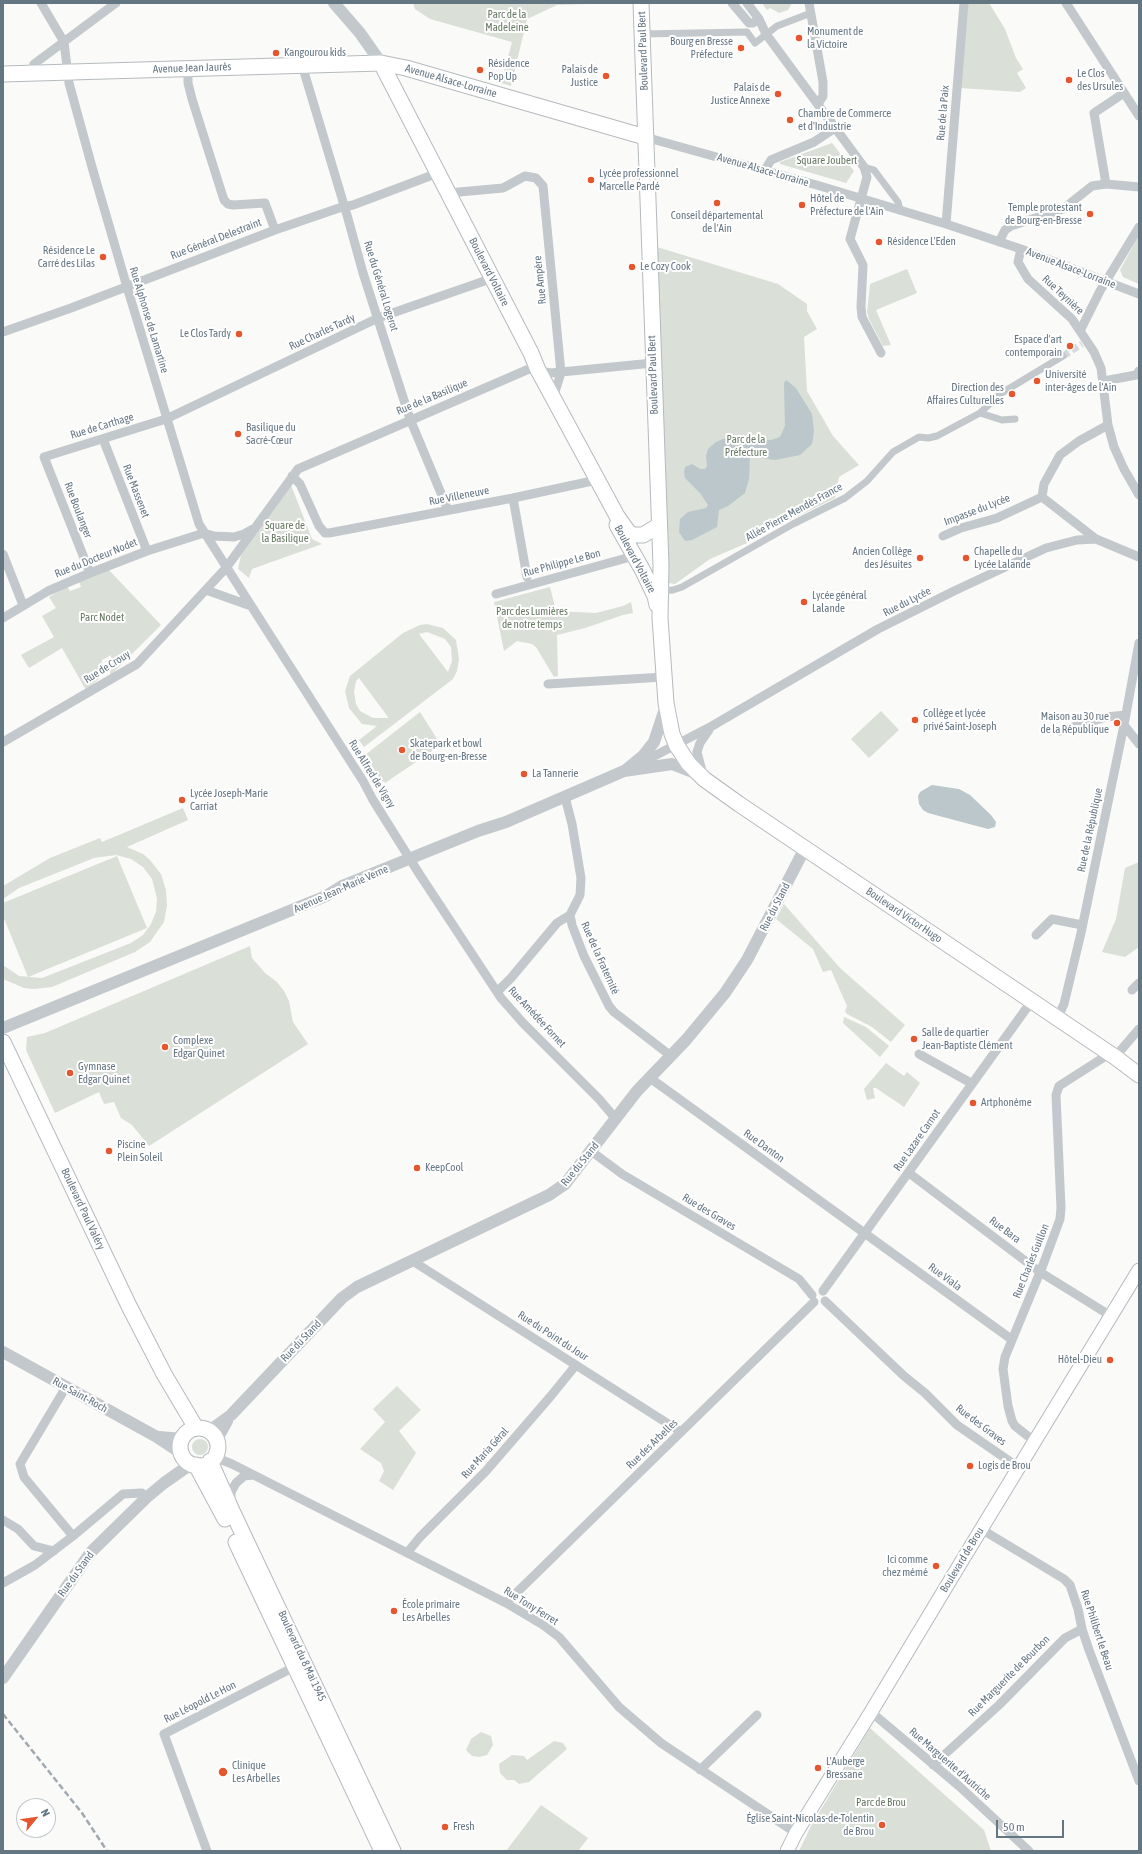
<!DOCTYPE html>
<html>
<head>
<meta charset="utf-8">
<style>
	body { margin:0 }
	#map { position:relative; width:1142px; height:1854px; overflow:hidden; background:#fafaf8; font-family:"Asap Condensed",sans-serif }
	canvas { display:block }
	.frame { position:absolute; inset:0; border:4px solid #657683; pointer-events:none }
	.north { position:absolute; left:16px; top:1798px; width:40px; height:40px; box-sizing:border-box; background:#fff; border:1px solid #c1c8cd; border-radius:50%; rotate:61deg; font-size:11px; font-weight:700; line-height:16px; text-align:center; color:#657683 }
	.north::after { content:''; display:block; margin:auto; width:14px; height:18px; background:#e4572e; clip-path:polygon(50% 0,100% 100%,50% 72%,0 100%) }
	.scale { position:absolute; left:996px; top:1820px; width:68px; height:18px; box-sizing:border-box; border:2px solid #657683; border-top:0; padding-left:5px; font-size:12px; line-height:14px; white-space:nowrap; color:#657683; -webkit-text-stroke:3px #fff; paint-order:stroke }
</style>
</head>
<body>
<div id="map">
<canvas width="1142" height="1854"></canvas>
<div class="frame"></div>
<div class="north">N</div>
<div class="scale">50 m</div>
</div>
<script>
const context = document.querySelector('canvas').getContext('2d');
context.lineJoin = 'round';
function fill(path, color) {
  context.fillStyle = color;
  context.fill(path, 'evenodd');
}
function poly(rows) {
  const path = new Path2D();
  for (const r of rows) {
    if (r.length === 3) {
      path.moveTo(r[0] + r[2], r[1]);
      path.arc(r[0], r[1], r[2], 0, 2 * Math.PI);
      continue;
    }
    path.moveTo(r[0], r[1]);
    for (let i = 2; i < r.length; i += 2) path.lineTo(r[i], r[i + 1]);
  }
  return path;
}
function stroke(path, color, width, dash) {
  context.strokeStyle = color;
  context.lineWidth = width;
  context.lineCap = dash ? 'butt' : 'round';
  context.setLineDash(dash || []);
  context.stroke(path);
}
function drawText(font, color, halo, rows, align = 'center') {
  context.font = font + ' "Asap Condensed",sans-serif';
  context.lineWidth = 4;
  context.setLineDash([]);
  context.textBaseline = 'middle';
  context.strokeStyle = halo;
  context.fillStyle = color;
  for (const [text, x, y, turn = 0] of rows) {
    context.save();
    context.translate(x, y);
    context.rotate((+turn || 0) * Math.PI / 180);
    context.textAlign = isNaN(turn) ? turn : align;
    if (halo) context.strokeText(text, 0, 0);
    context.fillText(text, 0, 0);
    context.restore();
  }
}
fill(poly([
	[413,3,620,3,557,5,527,19,511,86,501,83,512,42,430,19,415,9],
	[762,3,792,3,788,10,779,13,770,8,767,10],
	[967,3,989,3,1005,29,1016,58,1023,69,1017,73,1026,88,1020,92,960,88],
	[832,143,854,171,846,183,780,164,780,162],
	[1139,235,1139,284,1123,277,1120,270],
	[657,247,778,284,807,304,807,311,817,329,804,337,807,391,833,436,859,465,839,477,835,498,774,528,766,526,747,543,710,559,675,584,669,583],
	[907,269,917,293,876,310,891,345,883,346,869,319,867,312,870,284],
	[291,485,312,539,322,544,252,569,249,578,238,569,241,555],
	[108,569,161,625,110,676,111,655,102,660,100,678,86,690,62,648,29,668,21,655,54,637,42,616,56,608,49,597,67,586,70,591,81,587,79,582],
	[550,587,556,611,596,613,623,606,631,602,633,613,623,615,585,628,557,635,558,676,554,677,536,647,532,644,517,641,504,651,494,602],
	[427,624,443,628,456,640,459,659,457,671,453,679,364,747,359,740,377,726,362,724,349,708,345,691,350,676,403,633,420,625],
	[427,632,445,639,451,647,452,661,448,672,419,634],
	[359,678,388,717,388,718,373,718,360,711,356,704,354,692,356,681],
	[881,711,899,730,869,758,851,739],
	[420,712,441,745,385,783,384,781,382,782,365,755],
	[183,808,188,820,127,847,143,854,150,860,161,874,166,890,167,906,164,922,150,942,135,952,52,987,34,989,24,988,3,979,3,965,19,976,42,978,131,943,143,935,151,924,156,912,157,899,152,879,143,867,131,859,116,855,94,858,19,888,3,899,3,886,50,858,100,838,102,842],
	[117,856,147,928,28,977,3,916,3,903],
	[1139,862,1139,947,1125,957,1102,952,1116,919,1125,868],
	[784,904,840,968,905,1025,891,1042,872,1027,847,1014,845,1011,847,1006,831,970,823,972,813,949,776,919],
	[250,946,252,958,265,973,277,982,284,991,289,1001,293,1022,308,1044,149,1146,132,1125,121,1118,114,1102,104,1104,99,1092,55,1113,26,1050,27,1037,45,1033],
	[844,1017,866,1027,889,1046,880,1057,843,1023],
	[886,1063,904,1076,907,1072,920,1083,904,1107,876,1088,873,1088,875,1098,867,1100,864,1089],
	[397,1386,421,1410,399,1431,416,1453,393,1490,379,1481,384,1471,381,1463,360,1449,385,1422,373,1409],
	[200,1447,8],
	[870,1728,984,1830,991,1851,799,1851,811,1826],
	[481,1732,491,1736,493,1745,487,1755,479,1757,472,1756,466,1750,471,1739],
	[554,1741,563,1743,567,1749,529,1782,519,1784,514,1780,507,1780,500,1773,499,1764,512,1755,524,1756,527,1760],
	[541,1805,588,1838,578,1851,506,1851]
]), '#dadfd7');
fill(poly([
	[786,380,796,388,812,414,814,431,812,444,800,455,775,460,750,456,749,479,745,493,728,506,719,510,717,527,692,540,685,541,679,532,680,519,688,512,706,508,708,505,700,493,685,478,684,472,685,467,692,464,700,469,705,469,707,466,706,456,708,449,716,442,723,439,738,437,771,440,780,437,785,426,784,383],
	[932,785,959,789,970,795,991,815,996,822,995,827,988,829,928,813,923,810,919,804,918,796,920,792]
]), '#bbc7cb');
stroke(poly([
	[1063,356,1082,344]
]), '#d5d9db', 7, [7, 3.5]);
const secondary = poly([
	[787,1851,796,1833,871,1712,960,1564,1139,1270]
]);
const primary = poly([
	[641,3,661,566,660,618,666,703,672,734,677,746,689,764,704,779,739,804,1115,1057,1139,1075],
	[381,63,531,353,538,370,617,516,629,533,634,535,643,535,658,526],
	[3,74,381,63,406,68,645,137],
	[617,525,643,571,655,596,657,605],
	[3,1042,129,1306,164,1374,196,1428],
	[199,1447,19],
	[210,1461,233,1513,393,1851],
	[196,1465,225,1519],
	[236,1542,382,1851]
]);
stroke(secondary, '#b3babf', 15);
stroke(primary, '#b5babe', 17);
stroke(poly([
	[642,34,747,32,755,43,777,26,811,13],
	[864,167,874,170,898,202,900,210],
	[980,413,1002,420,1015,419],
	[661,591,673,590,682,587,793,524,845,498,867,481,893,452,919,437,928,438,937,436,980,413,1000,394,1063,356]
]), '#c3c8cc', 7);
stroke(poly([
	[41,3,64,42,69,83,92,167,127,287,199,524,363,781,373,800,420,875,501,998,523,1023,599,1099,615,1118],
	[732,3,749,23,753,23,759,19],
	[747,3,759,19,766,34,864,167,867,177,850,239,863,265,861,307,862,317,881,353],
	[809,3,823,82,823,96,818,104],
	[1066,3,1139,116],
	[302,65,347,215,363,273,410,419,448,510],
	[188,68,188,83,192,99,224,200,228,204,233,205,265,203,275,230],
	[31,73,34,64,116,3],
	[645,137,820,186,946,224,1021,249,1139,294],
	[765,170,771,160,814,142,835,128],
	[1106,184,1094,113,1124,93],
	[448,193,503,188,525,176,536,178,543,186,561,373,553,398],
	[946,224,964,3],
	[999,242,1005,230,1011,226,1063,209,1092,186,1106,184,1139,187],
	[1021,249,1018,262,1028,279,1072,319,1094,352,1101,368,1108,425,1114,447,1124,469,1139,495],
	[1081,329,1100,291,1139,227],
	[3,332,71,308,275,230,339,208,353,205,438,173],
	[1104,381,1136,375,1139,371],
	[1108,425,1079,441,1060,455,1044,484,1042,497,1096,539,1139,557],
	[103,439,147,551],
	[292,476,300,484,319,526,325,533,329,533,513,498,597,480],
	[513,498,527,577],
	[943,536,961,528,997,518,1042,497],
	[3,554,23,605],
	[90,573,44,457,166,419,378,318,493,278],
	[206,590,251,606],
	[496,594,634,556],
	[3,618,48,591,90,573,147,551,204,533,214,536,234,537,244,534,253,529],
	[548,684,664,677],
	[1124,725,1139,744],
	[1060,731,1106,717,1126,715],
	[3,742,137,664,226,568,298,469,529,369,551,373,653,363],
	[637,765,712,726,878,629,954,591,1046,548,1077,540,1096,539],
	[703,775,697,752,700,743,709,730],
	[565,797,572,824,581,878,580,895,570,915,572,925,584,956,609,1006,614,1012,671,1056],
	[1036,935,1052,919,1082,925],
	[1132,990,1139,983],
	[497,992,511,978,557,923,570,915],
	[1057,1019,1064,1004,1081,933,1124,725,1139,643],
	[919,1054,971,1083],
	[1115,1057,1139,1029],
	[650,1078,1011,1339],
	[591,1151,622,1174,799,1279,812,1295],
	[909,1173,1040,1272,1111,1316],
	[411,1260,681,1432],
	[823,1291,1031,1002],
	[825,1301,904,1376,925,1393,957,1425,1018,1467],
	[66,1387,20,1464,24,1477,73,1536],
	[1034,1441,1015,1426,1012,1421,1008,1406,1003,1369,1005,1357,1043,1265,1060,1219,1061,1208,1056,1095,1059,1086,1109,1054],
	[213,1459,222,1460,232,1464,506,1603,543,1625,559,1637,619,1707,661,1743,796,1833],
	[231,1502,231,1492,236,1483,244,1476,253,1475],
	[3,1520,18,1529,34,1546,54,1551],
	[981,1529,1064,1579,1070,1585,1078,1609,1082,1629,1089,1650,1139,1781],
	[407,1553,420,1537,486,1471,550,1397,576,1365],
	[3,1583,35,1565,73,1536,123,1494,142,1493,146,1498],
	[506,1603,814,1302],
	[871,1712,959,1786,1029,1851],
	[933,1765,999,1705,1065,1638,1082,1629],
	[700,1770,757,1715],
	[207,1851,164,1734,294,1667]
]), '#c3c8cc', 9);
stroke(poly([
	[334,3,360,33,381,63],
	[626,770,643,756,654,742,666,706],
	[3,1028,326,896,342,886,478,831,506,822,624,771,672,764,695,773],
	[3,1352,157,1437,181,1453],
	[209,1431,231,1415,342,1298,357,1287,549,1195,565,1184,637,1091,686,1040,725,993,747,960,805,848],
	[159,1437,182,1439],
	[216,1441,227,1421],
	[3,1678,91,1552,146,1498,164,1483,191,1464]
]), '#c3c8cc', 12);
stroke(secondary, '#fff', 13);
stroke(primary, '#fff', 15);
stroke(poly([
	[3,1714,82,1813,107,1851]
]), '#a2aab0', 2.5, [6, 3]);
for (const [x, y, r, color] of [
	[799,38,4,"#e4572e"],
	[741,48,4,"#e4572e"],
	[276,53,4,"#e4572e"],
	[480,70,4,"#e4572e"],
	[606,76,4,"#e4572e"],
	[1069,80,4,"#e4572e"],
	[778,94,4,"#e4572e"],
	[790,120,4,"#e4572e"],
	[591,180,4,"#e4572e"],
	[717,203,4,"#e4572e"],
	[802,205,4,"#e4572e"],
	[1090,214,4,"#e4572e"],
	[879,242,4,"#e4572e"],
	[103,257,4,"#e4572e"],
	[632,267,4,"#e4572e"],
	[239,334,4,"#e4572e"],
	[1070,346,4,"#e4572e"],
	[1037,381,4,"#e4572e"],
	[1012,394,4,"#e4572e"],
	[238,434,4,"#e4572e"],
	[920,558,4,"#e4572e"],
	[966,558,4,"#e4572e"],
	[804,602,4,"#e4572e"],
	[915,720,4,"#e4572e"],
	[1117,723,4,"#e4572e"],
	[402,750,4,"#e4572e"],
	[524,774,4,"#e4572e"],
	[182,800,4,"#e4572e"],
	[914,1039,4,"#e4572e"],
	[165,1047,4,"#e4572e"],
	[70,1073,4,"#e4572e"],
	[973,1103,4,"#e4572e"],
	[109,1151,4,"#e4572e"],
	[417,1168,4,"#e4572e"],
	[1110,1360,4,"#e4572e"],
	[970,1466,4,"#e4572e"],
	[936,1566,4,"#e4572e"],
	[394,1611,4,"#e4572e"],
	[818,1768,4,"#e4572e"],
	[223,1772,5,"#e4572e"],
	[882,1825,4,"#e4572e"],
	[445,1827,4,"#e4572e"]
]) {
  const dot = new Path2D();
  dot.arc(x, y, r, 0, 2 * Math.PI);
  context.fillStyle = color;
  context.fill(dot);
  stroke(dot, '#fff', 1.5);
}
drawText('11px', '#687a64', '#fff', [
	["Parc de la",507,15],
	["Madeleine",507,28],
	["Square Joubert",827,161],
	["Parc de la",746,440],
	["Préfecture",746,453],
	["Square de",285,526],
	["la Basilique",285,539],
	["Parc des Lumières",532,612],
	["de notre temps",532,625],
	["Parc Nodet",102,618],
	["Parc de Brou",881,1803]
]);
drawText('11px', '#657683', '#fff', [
	["Monument de",807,32],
	["la Victoire",807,45],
	["Bourg en Bresse",733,42,"right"],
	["Préfecture",733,55,"right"],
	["Kangourou kids",284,53],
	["Résidence",488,64],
	["Pop Up",488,77],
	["Palais de",598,70,"right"],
	["Justice",598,83,"right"],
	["Le Clos",1077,74],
	["des Ursules",1077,87],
	["Palais de",770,88,"right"],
	["Justice Annexe",770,101,"right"],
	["Chambre de Commerce",798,114],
	["et d'Industrie",798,127],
	["Lycée professionnel",599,174],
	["Marcelle Pardé",599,187],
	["Hôtel de",810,199],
	["Préfecture de l'Ain",810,212],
	["Temple protestant",1082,208,"right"],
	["de Bourg-en-Bresse",1082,221,"right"],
	["Conseil départemental",717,216,"center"],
	["de l'Ain",717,229,"center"],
	["Résidence L'Eden",887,242],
	["Résidence Le",95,251,"right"],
	["Carré des Lilas",95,264,"right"],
	["Le Cozy Cook",640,267],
	["Le Clos Tardy",231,334,"right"],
	["Espace d'art",1062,340,"right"],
	["contemporain",1062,353,"right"],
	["Université",1045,375],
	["inter-âges de l'Ain",1045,388],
	["Direction des",1004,388,"right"],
	["Affaires Culturelles",1004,401,"right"],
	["Basilique du",246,428],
	["Sacré-Cœur",246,441],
	["Ancien Collège",912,552,"right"],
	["des Jésuites",912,565,"right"],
	["Chapelle du",974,552],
	["Lycée Lalande",974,565],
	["Lycée général",812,596],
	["Lalande",812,609],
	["Collège et lycée",923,714],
	["privé Saint-Joseph",923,727],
	["Maison au 30 rue",1109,717,"right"],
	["de la République",1109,730,"right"],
	["Skatepark et bowl",410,744],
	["de Bourg-en-Bresse",410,757],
	["La Tannerie",532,774],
	["Lycée Joseph-Marie",190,794],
	["Carriat",190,807],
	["Salle de quartier",922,1033],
	["Jean-Baptiste Clément",922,1046],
	["Complexe",173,1041],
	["Edgar Quinet",173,1054],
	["Gymnase",78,1067],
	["Edgar Quinet",78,1080],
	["Artphonème",981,1103],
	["Piscine",117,1145],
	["Plein Soleil",117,1158],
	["KeepCool",425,1168],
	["Hôtel-Dieu",1102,1360,"right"],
	["Logis de Brou",978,1466],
	["Ici comme",928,1560,"right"],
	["chez mémé",928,1573,"right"],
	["École primaire",402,1605],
	["Les Arbelles",402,1618],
	["L'Auberge",826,1762],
	["Bressane",826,1775],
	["Clinique",232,1766],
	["Les Arbelles",232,1779],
	["Église Saint-Nicolas-de-Tolentin",874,1819,"right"],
	["de Brou",874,1832,"right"],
	["Fresh",453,1827]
], 'left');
drawText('11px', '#657683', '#fff', [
	["Boulevard Paul Bert",643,51,-92],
	["Avenue Jean Jaurès",192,68,-2],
	["Avenue Alsace-Lorraine",451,81,16],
	["Rue de la Paix",943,113,-85],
	["Avenue Alsace-Lorraine",763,170,16],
	["Rue Général Delestraint",216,239,-21],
	["Avenue Alsace-Lorraine",1071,268,21],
	["Boulevard Voltaire",489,272,63],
	["Rue Ampère",540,280,-96],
	["Rue du Général Logerot",381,286,73],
	["Rue Teynière",1063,295,43],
	["Rue Alphonse de Lamartine",149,320,73],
	["Rue Charles Tardy",322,332,-25],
	["Boulevard Paul Bert",653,375,-92],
	["Rue de la Basilique",432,397,-23],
	["Rue de Carthage",102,426,-17],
	["Rue Massenet",136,491,69],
	["Rue Villeneuve",459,496,-11],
	["Rue Boulanger",78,510,69],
	["Impasse du Lycée",977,510,-21],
	["Allée Pierre Mendès France",794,512,-29],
	["Rue du Docteur Nodet",96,558,-22],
	["Boulevard Voltaire",635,559,62],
	["Rue Philippe Le Bon",562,563,-15],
	["Rue du Lycée",907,602,-27],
	["Rue de Crouy",107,667,-32],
	["Rue Alfred de Vigny",372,774,58],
	["Rue de la République",1090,830,-78],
	["Avenue Jean-Marie Verne",341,889,-24],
	["Rue du Stand",775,907,-63],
	["Boulevard Victor Hugo",904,915,34],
	["Rue de la Fraternité",600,958,66],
	["Rue Amédée Fornet",537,1017,47],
	["Rue Lazare Carnot",917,1140,-55],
	["Rue Danton",764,1146,36],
	["Rue du Stand",580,1164,-51],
	["Boulevard Paul Valéry",83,1209,65],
	["Rue des Graves",709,1212,31],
	["Rue Bara",1005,1230,37],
	["Rue Charles Guillon",1031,1261,-68],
	["Rue Viala",945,1277,36],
	["Rue du Point du Jour",553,1336,33],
	["Rue du Stand",301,1341,-46],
	["Rue Saint-Roch",80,1395,29],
	["Rue des Graves",981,1425,37],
	["Rue des Arbelles",652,1444,-44],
	["Rue Maria Géral",485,1453,-48],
	["Boulevard de Brou",962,1560,-59],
	["Rue du Stand",76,1574,-54],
	["Rue Tony Ferret",531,1606,32],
	["Rue Philibert le Beau",1097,1630,72],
	["Boulevard du 8 Mai 1945",302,1656,65],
	["Rue Marguerite de Bourbon",1009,1676,-45],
	["Rue Léopold Le Hon",200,1702,-27],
	["Rue Marguerite d'Autriche",950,1764,41]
]);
</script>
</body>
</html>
